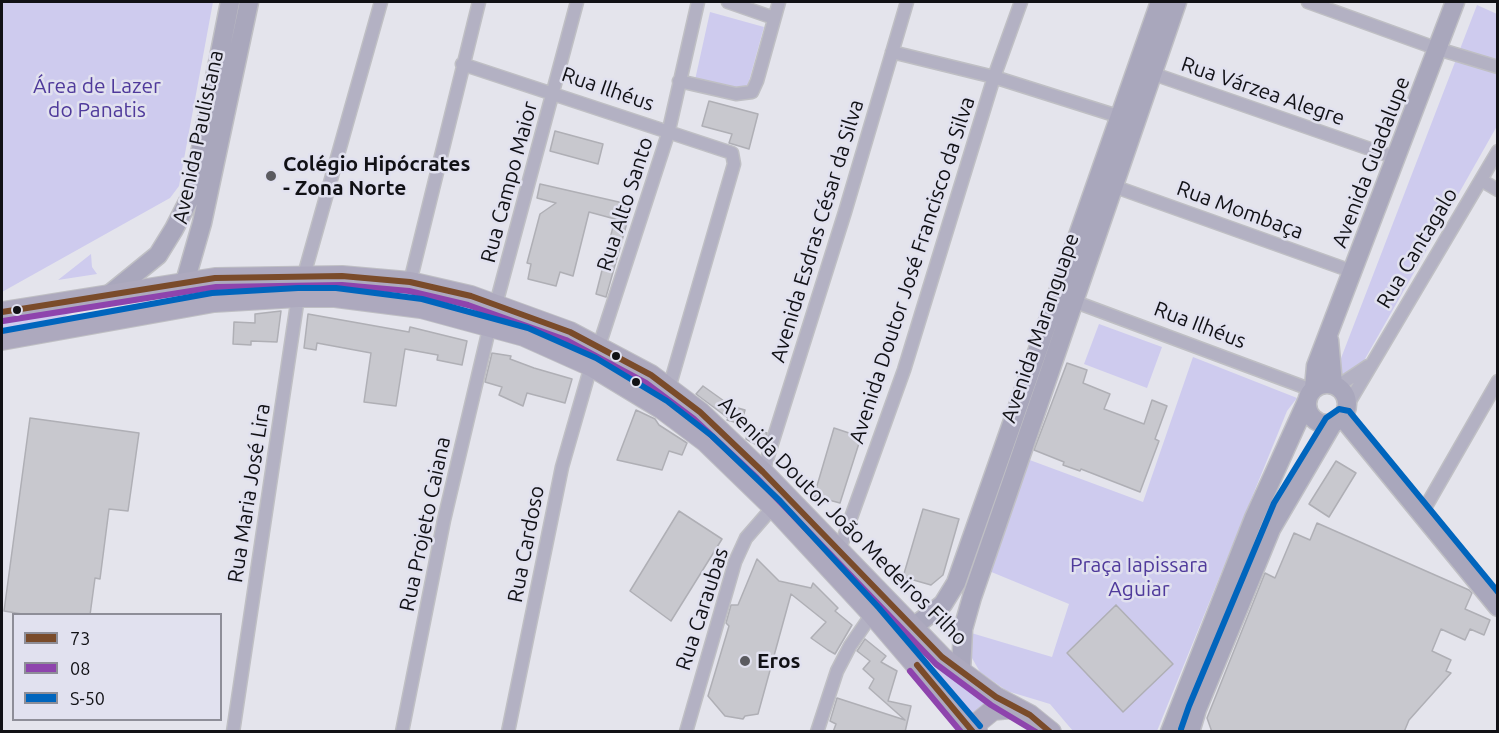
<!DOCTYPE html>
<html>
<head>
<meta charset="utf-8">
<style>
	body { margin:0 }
	#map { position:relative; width:1499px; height:733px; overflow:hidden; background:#e4e4ec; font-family:Ubuntu,sans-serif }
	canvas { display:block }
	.frame { position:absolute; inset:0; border:3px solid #111115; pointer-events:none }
	.legend { position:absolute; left:12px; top:613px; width:210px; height:108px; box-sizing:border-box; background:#e1e1ef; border:2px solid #8e8e98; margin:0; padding:8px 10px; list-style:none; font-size:18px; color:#111115 }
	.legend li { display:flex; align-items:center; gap:12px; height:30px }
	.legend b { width:30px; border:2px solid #8e8e98 }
</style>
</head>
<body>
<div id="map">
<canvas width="1499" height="733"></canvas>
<div class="frame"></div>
<ul class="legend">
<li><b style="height:8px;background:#7a4b2a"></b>73</li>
<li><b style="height:8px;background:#8e44ad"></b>08</li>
<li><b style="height:8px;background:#0065bd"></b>S-50</li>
</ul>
</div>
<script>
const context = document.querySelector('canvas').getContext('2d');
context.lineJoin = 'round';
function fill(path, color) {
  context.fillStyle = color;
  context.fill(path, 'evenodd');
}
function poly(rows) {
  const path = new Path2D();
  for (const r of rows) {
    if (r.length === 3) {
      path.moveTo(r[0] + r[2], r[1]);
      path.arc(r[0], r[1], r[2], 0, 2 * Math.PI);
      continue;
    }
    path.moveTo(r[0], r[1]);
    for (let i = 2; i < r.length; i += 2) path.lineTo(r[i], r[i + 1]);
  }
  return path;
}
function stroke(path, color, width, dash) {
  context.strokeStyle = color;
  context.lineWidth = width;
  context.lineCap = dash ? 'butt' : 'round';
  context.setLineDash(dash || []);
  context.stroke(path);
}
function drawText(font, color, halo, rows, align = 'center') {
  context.font = font + ' Ubuntu,sans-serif';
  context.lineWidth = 5;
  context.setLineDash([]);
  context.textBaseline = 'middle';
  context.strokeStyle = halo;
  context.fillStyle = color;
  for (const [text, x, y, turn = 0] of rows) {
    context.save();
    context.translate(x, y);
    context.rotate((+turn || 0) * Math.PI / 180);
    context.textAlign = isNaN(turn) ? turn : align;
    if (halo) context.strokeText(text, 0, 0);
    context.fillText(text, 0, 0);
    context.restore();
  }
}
fill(poly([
	[2,2,213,2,179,186,170,198,2,292],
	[1477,5,1497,14,1497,126,1361,366,1333,379],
	[710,12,764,27,746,92,695,80],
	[91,254,92,267,97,274,58,280],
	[74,308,75,311,54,322,2,331,2,321],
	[1099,324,1162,347,1147,388,1084,364],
	[1193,357,1297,398,1287,411,1157,731,1073,731,1050,704,1007,691,980,672,968,651,968,632,1052,657,1069,604,989,571,1027,459,1143,502],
	[927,657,944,669,990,702,972,718]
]), '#cecbee');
const building = poly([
	[709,101,758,114,749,149,729,143,732,134,702,126,709,101],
	[555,131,603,144,598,164,550,151,555,131],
	[540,184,632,205,606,297,596,294,615,219,589,212,573,276,560,272,556,286,528,279,531,264,527,263,540,214,556,203,537,198,540,184],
	[281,311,277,342,251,341,251,345,233,344,234,322,255,323,255,314,281,311],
	[308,314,409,332,410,327,467,341,462,365,437,360,438,355,405,349,396,406,364,402,371,353,317,343,316,350,304,348,308,314],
	[492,353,511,356,510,359,534,368,572,379,565,403,527,393,523,406,499,395,502,387,485,382,492,353],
	[1067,363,1087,370,1083,383,1110,394,1104,409,1144,424,1152,400,1167,406,1155,439,1159,441,1140,492,1081,469,1080,471,1063,465,1064,462,1034,450,1067,363],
	[703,386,731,406,745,410,741,424,727,420,728,418,696,394,703,386],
	[636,410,655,419,659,425,687,443,682,455,669,451,662,470,617,460,636,410],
	[30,418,139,433,128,511,109,509,100,579,95,578,90,615,28,615,4,611,30,418],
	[749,428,767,433,762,448,746,439,749,428],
	[834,428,861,437,840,503,814,496,834,428],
	[1336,461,1356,473,1329,517,1309,504,1336,461],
	[923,509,959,519,943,575,931,585,903,577,923,509],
	[679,511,722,539,671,621,630,591,679,511],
	[1317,523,1469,590,1472,593,1465,609,1490,620,1484,635,1470,629,1465,640,1441,629,1432,651,1451,660,1446,671,1451,673,1409,720,1404,732,1212,732,1207,718,1265,573,1275,578,1294,533,1310,540,1317,523],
	[757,559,779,581,811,588,813,583,838,608,835,611,852,625,835,654,828,650,811,638,826,622,791,594,758,714,745,716,743,719,725,716,708,696,729,626,726,623,731,605,738,605,757,559],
	[1116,605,1173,664,1123,712,1067,653,1116,605],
	[865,639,886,656,881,662,897,671,888,701,911,706,905,732,833,732,836,724,830,721,837,698,905,720,869,688,874,679,863,669,870,661,857,651,865,639]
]);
fill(building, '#c8c8ce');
stroke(building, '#afafb5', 1.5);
const minor = poly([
	[728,2,774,18],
	[1308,2,1438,49,1498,67],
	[892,52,994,77,1127,119],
	[462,64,732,153,734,164,669,388],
	[1151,73,1396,158],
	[679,81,736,94,752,92,757,81,779,2],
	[1481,180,1498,190],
	[1113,186,1354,272],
	[304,275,381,2],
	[410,282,479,2],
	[1073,301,1312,390],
	[496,304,577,2],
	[599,346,668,134,698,2],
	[1338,386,1368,366],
	[1347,406,1498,151],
	[763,472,845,212,907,2],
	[1421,515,1498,381],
	[839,551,904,370,994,77,1021,2],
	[233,732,298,297],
	[402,732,444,520,490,325],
	[508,732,562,467,591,366],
	[686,732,735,562,746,538,773,507],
	[817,732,837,671,850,646,872,614]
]);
const secondary = poly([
	[185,282,202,223,249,2],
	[110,294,158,255,174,229,192,194,230,2],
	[1329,340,1333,384],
	[1327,404,20],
	[1314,388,1316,366,1455,2],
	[1342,417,1498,607],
	[912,628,943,604,956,583,1160,2],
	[961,672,963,629,972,597,1177,2],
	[1170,732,1254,518,1307,401],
	[1190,732,1197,709,1271,529,1333,423]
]);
const primary = poly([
	[2,312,215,278,342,276,410,282,471,296,570,332,651,375,700,412,763,472,942,657,996,697,1030,715,1051,732],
	[2,340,214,302,298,297,335,297,421,308,524,336,591,366,662,409,706,442,773,507,872,614,973,732],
	[977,732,977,723,993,710,1015,708]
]);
stroke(minor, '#bfbfc4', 15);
stroke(secondary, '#bfbfc4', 21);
stroke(primary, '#bfbfc4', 22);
stroke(minor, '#b3b1c3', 12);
stroke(secondary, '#a9a7bc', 18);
stroke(primary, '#ada9be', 20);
stroke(poly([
	[2,312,215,278,342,276,410,282,471,296,570,332,651,375,700,412,763,472,942,657,996,697,1030,715,1050,732],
	[917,665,973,732]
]), '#7a4b2a', 6);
stroke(poly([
	[3,321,216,287,342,285,409,291,468,305,566,340,646,383,694,419,757,478,936,664,991,705,1036,732],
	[910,671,961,732]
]), '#8e44ad', 6);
stroke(poly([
	[2,331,212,293,298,288,336,288,422,299,528,328,596,358,667,401,712,436,780,501,879,608,980,726],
	[1181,729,1189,706,1274,503,1326,418,1339,409,1349,411,1498,592]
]), '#0065bd', 6);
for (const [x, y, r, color] of [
	[271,176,6,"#5b5b60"],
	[17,310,5,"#111115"],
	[616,356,5,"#111115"],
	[636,382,5,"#111115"],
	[745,661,6,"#5b5b60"]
]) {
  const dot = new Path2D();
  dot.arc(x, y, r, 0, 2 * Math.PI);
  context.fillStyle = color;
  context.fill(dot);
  stroke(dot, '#e1e1ef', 2);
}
drawText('21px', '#4f3a9b', '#e1e1ef', [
	["Área de Lazer",97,86],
	["do Panatis",97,110],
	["Praça Iapissara",1139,565],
	["Aguiar",1139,589]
]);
drawText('21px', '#111115', '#e1e1ef', [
	["Rua Ilhéus",608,89,19],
	["Rua Várzea Alegre",1263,91,19],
	["Avenida Paulistana",198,137,-78],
	["Avenida Guadalupe",1371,162,-69],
	["Rua Campo Maior",509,182,-75],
	["Rua Alto Santo",625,204,-72],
	["Rua Mombaça",1240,210,20],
	["Avenida Esdras César da Silva",817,231,-73],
	["Rua Cantagalo",1417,248,-59],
	["Avenida Doutor José Francisco da Silva",912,270,-72],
	["Rua Ilhéus",1200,325,21],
	["Avenida Maranguape",1040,328,-71],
	["Rua Maria José Lira",249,493,-81],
	["Avenida Doutor João Medeiros Filho",843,521,45],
	["Rua Projeto Caiana",425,524,-78],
	["Rua Cardoso",526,544,-79],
	["Rua Caraubas",702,609,-72]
]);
drawText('bold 21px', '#111115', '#e1e1ef', [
	["Colégio Hipócrates",283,164],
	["- Zona Norte",283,188],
	["Eros",757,661]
], 'left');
</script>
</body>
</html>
